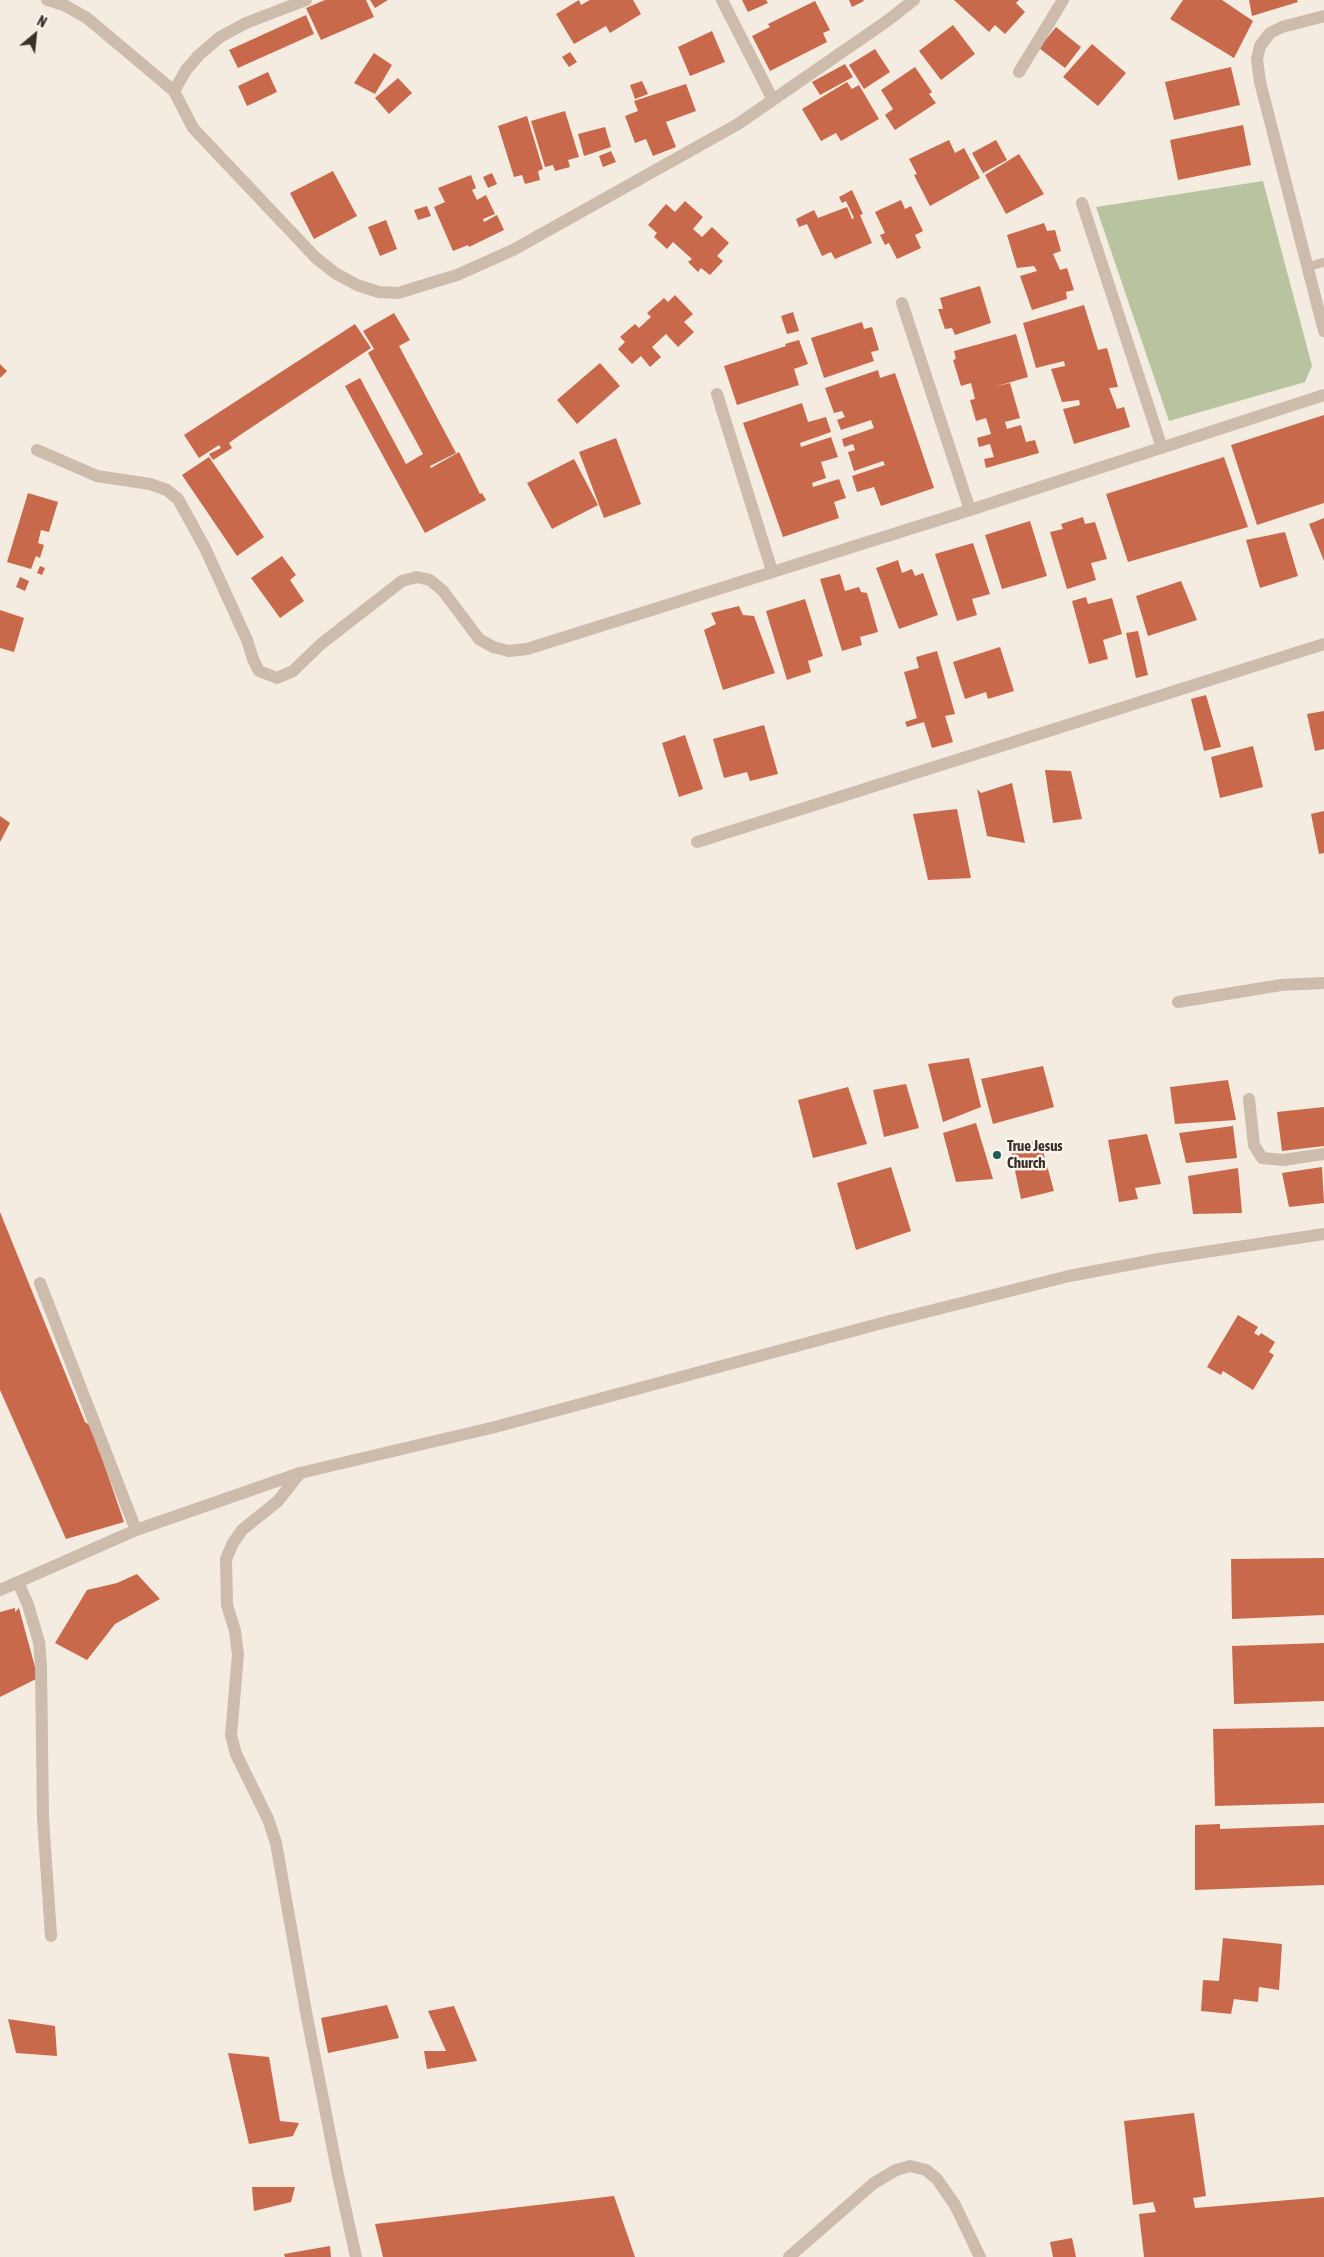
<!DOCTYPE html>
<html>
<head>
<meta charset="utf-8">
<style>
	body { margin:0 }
	#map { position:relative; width:1324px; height:2257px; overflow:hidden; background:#f4ebe1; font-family:"Asap Condensed",sans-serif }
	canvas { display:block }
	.north { position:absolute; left:10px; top:10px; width:50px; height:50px; -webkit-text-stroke:4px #fbf5ee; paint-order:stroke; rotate:28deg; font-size:14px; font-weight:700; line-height:20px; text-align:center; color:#3b302b }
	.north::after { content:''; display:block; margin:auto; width:18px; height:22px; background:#3b302b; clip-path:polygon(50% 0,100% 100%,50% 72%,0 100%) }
</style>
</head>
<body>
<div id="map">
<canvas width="1324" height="2257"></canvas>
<div class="north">N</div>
</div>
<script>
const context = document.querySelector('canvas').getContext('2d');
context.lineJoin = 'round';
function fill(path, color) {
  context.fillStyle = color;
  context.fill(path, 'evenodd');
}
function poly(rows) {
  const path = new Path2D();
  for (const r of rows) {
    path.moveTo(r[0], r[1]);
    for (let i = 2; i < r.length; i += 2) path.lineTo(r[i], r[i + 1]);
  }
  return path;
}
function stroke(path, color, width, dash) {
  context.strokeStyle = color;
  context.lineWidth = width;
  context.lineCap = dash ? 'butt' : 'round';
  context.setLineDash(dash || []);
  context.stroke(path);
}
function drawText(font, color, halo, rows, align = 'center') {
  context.font = font + ' "Asap Condensed",sans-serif';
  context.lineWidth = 5;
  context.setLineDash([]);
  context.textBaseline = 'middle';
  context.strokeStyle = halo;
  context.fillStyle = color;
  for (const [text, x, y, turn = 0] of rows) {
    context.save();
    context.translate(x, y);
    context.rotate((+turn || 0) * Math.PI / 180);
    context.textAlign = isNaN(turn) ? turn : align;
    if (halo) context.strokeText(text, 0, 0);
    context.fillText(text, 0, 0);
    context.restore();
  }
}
fill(poly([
	[1263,181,1312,366,1305,382,1169,421,1096,207]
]), '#b8c4a0');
fill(poly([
	[325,0,366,0,374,17,321,40,306,8],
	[370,0,388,0,375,8],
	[579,0,581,5,590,0,633,0,641,14,610,33,606,26,574,44,556,14],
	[742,0,766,0,768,3,748,12],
	[849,0,863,0,864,1,852,7],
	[954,0,1019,0,1016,3,1025,12,1005,34,995,25,989,32],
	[1183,0,1222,0,1253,21,1234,58,1170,19],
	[1249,0,1297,0,1298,2,1252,16],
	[815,1,830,30,823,33,827,42,770,71,752,36,770,27,768,24],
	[306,15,314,34,238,68,229,50],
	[953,25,975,54,941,80,919,51],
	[1056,27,1081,47,1065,68,1039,48],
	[712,31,725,62,690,76,678,47],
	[1092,44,1126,73,1098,106,1063,77],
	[875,49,890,72,864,89,849,65],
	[570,52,577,62,569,67,562,57],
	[374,53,392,65,375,94,354,83],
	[845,64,853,77,820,95,812,82],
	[915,67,932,92,929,94,936,103,895,130,885,115,893,109,881,90],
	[1231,67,1240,105,1174,120,1165,82],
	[268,72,277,92,247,106,238,86],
	[398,78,412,93,389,114,375,98],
	[642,81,648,94,635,99,630,85],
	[847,82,852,89,859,85,879,119,841,141,836,133,821,141,802,109],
	[686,84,696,111,666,122,676,147,653,156,646,139,635,143,625,116,638,111,634,101],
	[565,111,579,157,568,160,570,167,555,171,553,165,545,167,531,121],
	[527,116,543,169,538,171,540,180,525,184,522,175,514,177,498,126],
	[1243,125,1251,165,1178,180,1170,140],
	[605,127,611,147,584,156,578,134],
	[949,140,955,153,964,148,980,178,930,206,914,175,917,174,909,159],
	[996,140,1007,160,983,173,972,153],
	[611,151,616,162,603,167,599,156],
	[1019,154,1044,194,1006,214,985,175],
	[333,171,357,216,314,239,290,193],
	[492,173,497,184,488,188,483,177],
	[471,175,476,188,472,190,477,200,486,195,495,214,483,219,484,222,497,215,504,230,469,247,468,245,453,251,434,207,445,202,438,188],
	[852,190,863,214,860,215,872,243,835,259,831,252,822,256,807,224,799,227,796,219,814,210,818,218,847,207,852,219,854,218,846,201,842,203,839,197],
	[901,200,905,209,911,206,923,231,915,235,921,248,897,259,889,243,885,245,880,235,885,233,875,212],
	[685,201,703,217,693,229,702,237,712,227,729,243,717,256,723,261,710,275,701,268,698,272,688,262,692,259,673,242,667,249,654,237,657,233,648,225,666,204,675,212],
	[427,206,431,216,418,220,414,210],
	[386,220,397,249,380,256,368,227],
	[1044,223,1047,231,1055,230,1061,251,1053,254,1060,270,1067,268,1074,290,1066,292,1067,299,1032,310,1020,276,1037,271,1034,266,1017,268,1007,235],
	[980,286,991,323,955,335,952,328,945,329,938,309,943,309,940,298],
	[675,295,693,314,684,322,694,332,678,347,666,334,652,347,661,357,650,367,641,356,632,364,618,349,625,342,620,337,635,324,639,328,651,317,647,313,664,298,668,302],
	[1084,305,1098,350,1107,348,1118,387,1109,388,1117,409,1124,407,1130,427,1074,444,1063,409,1080,405,1079,400,1062,402,1051,369,1065,366,1064,361,1036,368,1023,323],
	[793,312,799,331,787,334,781,316],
	[394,313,410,340,399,346,456,453,430,466,431,468,459,452,480,494,482,493,486,500,425,533,345,386,360,378,406,464,423,454,368,353,374,349,363,331],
	[862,322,864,329,872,327,879,350,871,352,874,361,824,378,811,338],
	[355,324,371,348,240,435,229,443,232,448,213,460,209,454,221,448,219,445,199,458,184,435],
	[1016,334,1028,377,994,387,1010,383,1020,418,1005,422,1007,429,1021,425,1026,442,1035,440,1039,453,986,468,984,459,994,457,990,444,979,447,977,438,991,434,986,418,976,421,970,400,975,399,971,383,961,386,953,360,956,359,954,351],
	[799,340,808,364,794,369,799,385,737,405,724,366,786,346,785,344],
	[600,363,620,386,577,424,557,400],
	[0,364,7,371,0,378],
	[878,370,880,378,895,373,934,488,881,506,874,487,857,492,852,476,885,465,883,461,854,471,848,452,855,450,853,444,844,447,842,439,874,428,871,420,841,430,837,420,845,417,842,411,834,413,825,388],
	[802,403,808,422,826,417,831,432,800,443,801,447,831,437,838,457,821,462,826,478,812,483,813,487,839,479,846,498,834,502,839,518,783,537,743,423],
	[1324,415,1324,503,1257,525,1231,445],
	[616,438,641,504,604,518,579,452],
	[209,457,264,537,237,556,182,475],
	[1224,457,1248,527,1128,562,1106,494],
	[574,459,598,505,552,529,527,483],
	[28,493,58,502,49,532,41,530,38,543,44,545,40,558,36,556,31,569,7,562],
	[1083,517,1085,524,1095,522,1107,559,1091,563,1096,580,1067,589,1050,532,1063,529,1061,524],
	[1324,518,1324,561,1309,524],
	[1030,521,1047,576,1002,589,985,535],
	[1285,532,1298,576,1260,588,1246,540],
	[973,543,990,594,972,599,977,615,957,621,935,554],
	[282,556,296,575,290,580,304,601,280,618,251,578],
	[898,560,902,573,912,569,915,576,923,573,938,615,899,629,876,568],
	[40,566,45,568,42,575,37,573],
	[840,574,845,591,859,587,861,592,867,593,878,632,860,637,862,645,842,651,820,579],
	[20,577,29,581,25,591,16,587],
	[1181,581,1197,620,1148,636,1136,596],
	[1086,597,1088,604,1112,598,1122,634,1103,640,1108,659,1089,664,1072,601],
	[805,599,823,656,808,661,811,672,787,680,766,611],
	[739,606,743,615,754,616,775,673,723,690,704,630,716,624,711,613],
	[0,610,24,618,14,652,0,648],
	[1138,631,1148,675,1136,678,1126,633],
	[1000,647,1014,691,988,699,986,692,965,699,953,662],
	[937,651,955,714,945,716,953,742,932,748,924,722,907,727,905,722,917,718,904,672,919,668,916,657],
	[1206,695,1221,747,1204,751,1191,699],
	[1324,711,1324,749,1315,751,1307,714],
	[764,725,778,774,750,781,747,772,724,778,713,739],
	[685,735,703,789,679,797,662,743],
	[1253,746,1263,787,1220,798,1211,757],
	[1045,770,1071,771,1082,819,1053,823],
	[1012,783,1025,843,987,836,977,789,981,793],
	[957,809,971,878,928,880,913,814],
	[1324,811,1324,853,1319,854,1311,814],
	[0,816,10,823,0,842],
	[969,1058,981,1107,943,1122,928,1064],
	[1043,1066,1054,1107,993,1124,981,1079],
	[1228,1080,1236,1120,1175,1124,1170,1087],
	[906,1084,919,1128,884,1137,873,1090],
	[848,1087,867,1144,813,1158,798,1100],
	[1324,1107,1324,1146,1282,1151,1277,1112],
	[976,1123,993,1179,956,1182,943,1133],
	[1233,1126,1237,1158,1186,1163,1179,1133],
	[1147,1134,1161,1184,1135,1188,1138,1199,1119,1202,1108,1140],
	[1040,1140,1054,1191,1021,1199,1010,1147],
	[891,1167,911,1231,856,1250,837,1183],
	[1322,1167,1324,1203,1289,1207,1282,1173],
	[1238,1168,1242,1213,1193,1214,1188,1176],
	[0,1212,85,1422,91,1426,124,1522,66,1539,0,1390],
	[1238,1315,1258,1327,1254,1333,1259,1336,1261,1333,1275,1342,1269,1352,1274,1355,1253,1390,1223,1371,1221,1375,1207,1367],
	[1324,1558,1324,1615,1232,1619,1231,1559],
	[137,1574,160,1599,115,1624,87,1660,55,1643,87,1590,117,1583],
	[15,1608,15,1612,19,1608,38,1678,0,1697,0,1612],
	[1324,1643,1324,1701,1234,1704,1232,1646],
	[1324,1727,1324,1803,1215,1806,1213,1729],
	[1220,1824,1220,1829,1324,1825,1324,1885,1195,1890,1195,1825],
	[1223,1938,1282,1944,1279,1990,1259,1987,1258,2002,1234,1999,1231,2014,1201,2011,1203,1980,1219,1981],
	[387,2005,399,2038,328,2053,321,2018],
	[454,2006,477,2061,427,2069,424,2051,446,2051,428,2011],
	[8,2019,55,2026,57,2056,16,2053],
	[228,2053,269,2057,280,2121,299,2123,293,2136,249,2144],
	[1194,2113,1206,2196,1193,2198,1195,2208,1324,2197,1324,2257,1144,2257,1139,2214,1156,2212,1153,2202,1133,2205,1124,2121],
	[252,2187,295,2187,291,2202,254,2211],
	[614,2196,635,2257,383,2257,375,2224],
	[1072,2238,1076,2257,1053,2257,1050,2242],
	[330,2246,331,2257,285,2257,284,2254]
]), '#c8694b');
stroke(poly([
	[1307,267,1324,262]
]), '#cdbbac', 9);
stroke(poly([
	[47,0,64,5,87,18,174,91,193,128,316,258,335,273,357,285,379,292,398,293,457,275,513,250,738,124,887,21,914,0],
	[722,0,773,100],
	[1324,16,1282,27,1270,33,1260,46,1257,59,1260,82,1324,331],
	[1019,72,1063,0],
	[174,91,186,70,199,55,220,37,246,23,306,0],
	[1082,203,1162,448],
	[902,303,970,510],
	[717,394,772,571],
	[37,450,97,476,150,484,167,490,178,499,205,548,247,640,253,659,259,671,277,678,293,671,321,644,402,581,417,577,430,580,443,591,479,639,493,647,509,651,527,649,970,510,1324,395],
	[697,842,1324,644],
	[1178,1002,1281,985,1324,983],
	[1249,1099,1254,1145,1262,1158,1283,1160,1324,1154],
	[40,1283,136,1530],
	[300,1473,278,1501,242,1530,233,1543,226,1559,227,1605,235,1631,238,1655,231,1735,236,1754,268,1819,276,1843,306,2012,338,2175,356,2257],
	[18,1582,28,1605,39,1642,41,1666,43,1818,51,1936],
	[0,1590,136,1530,300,1473,495,1427,882,1323,1069,1276,1159,1259,1324,1234],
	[789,2257,874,2183,896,2170,910,2166,926,2170,937,2179,955,2205,980,2257]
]), '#cdbbac', 12);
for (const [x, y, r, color] of [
	[997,1155,5,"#1f5a5e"]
]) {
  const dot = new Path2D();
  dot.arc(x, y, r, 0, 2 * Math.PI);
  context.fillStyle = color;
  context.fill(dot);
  stroke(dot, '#fbf5ee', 2);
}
drawText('bold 15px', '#3b302b', '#fbf5ee', [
	["True Jesus",1007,1146],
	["Church",1007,1163]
], 'left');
</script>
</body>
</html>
